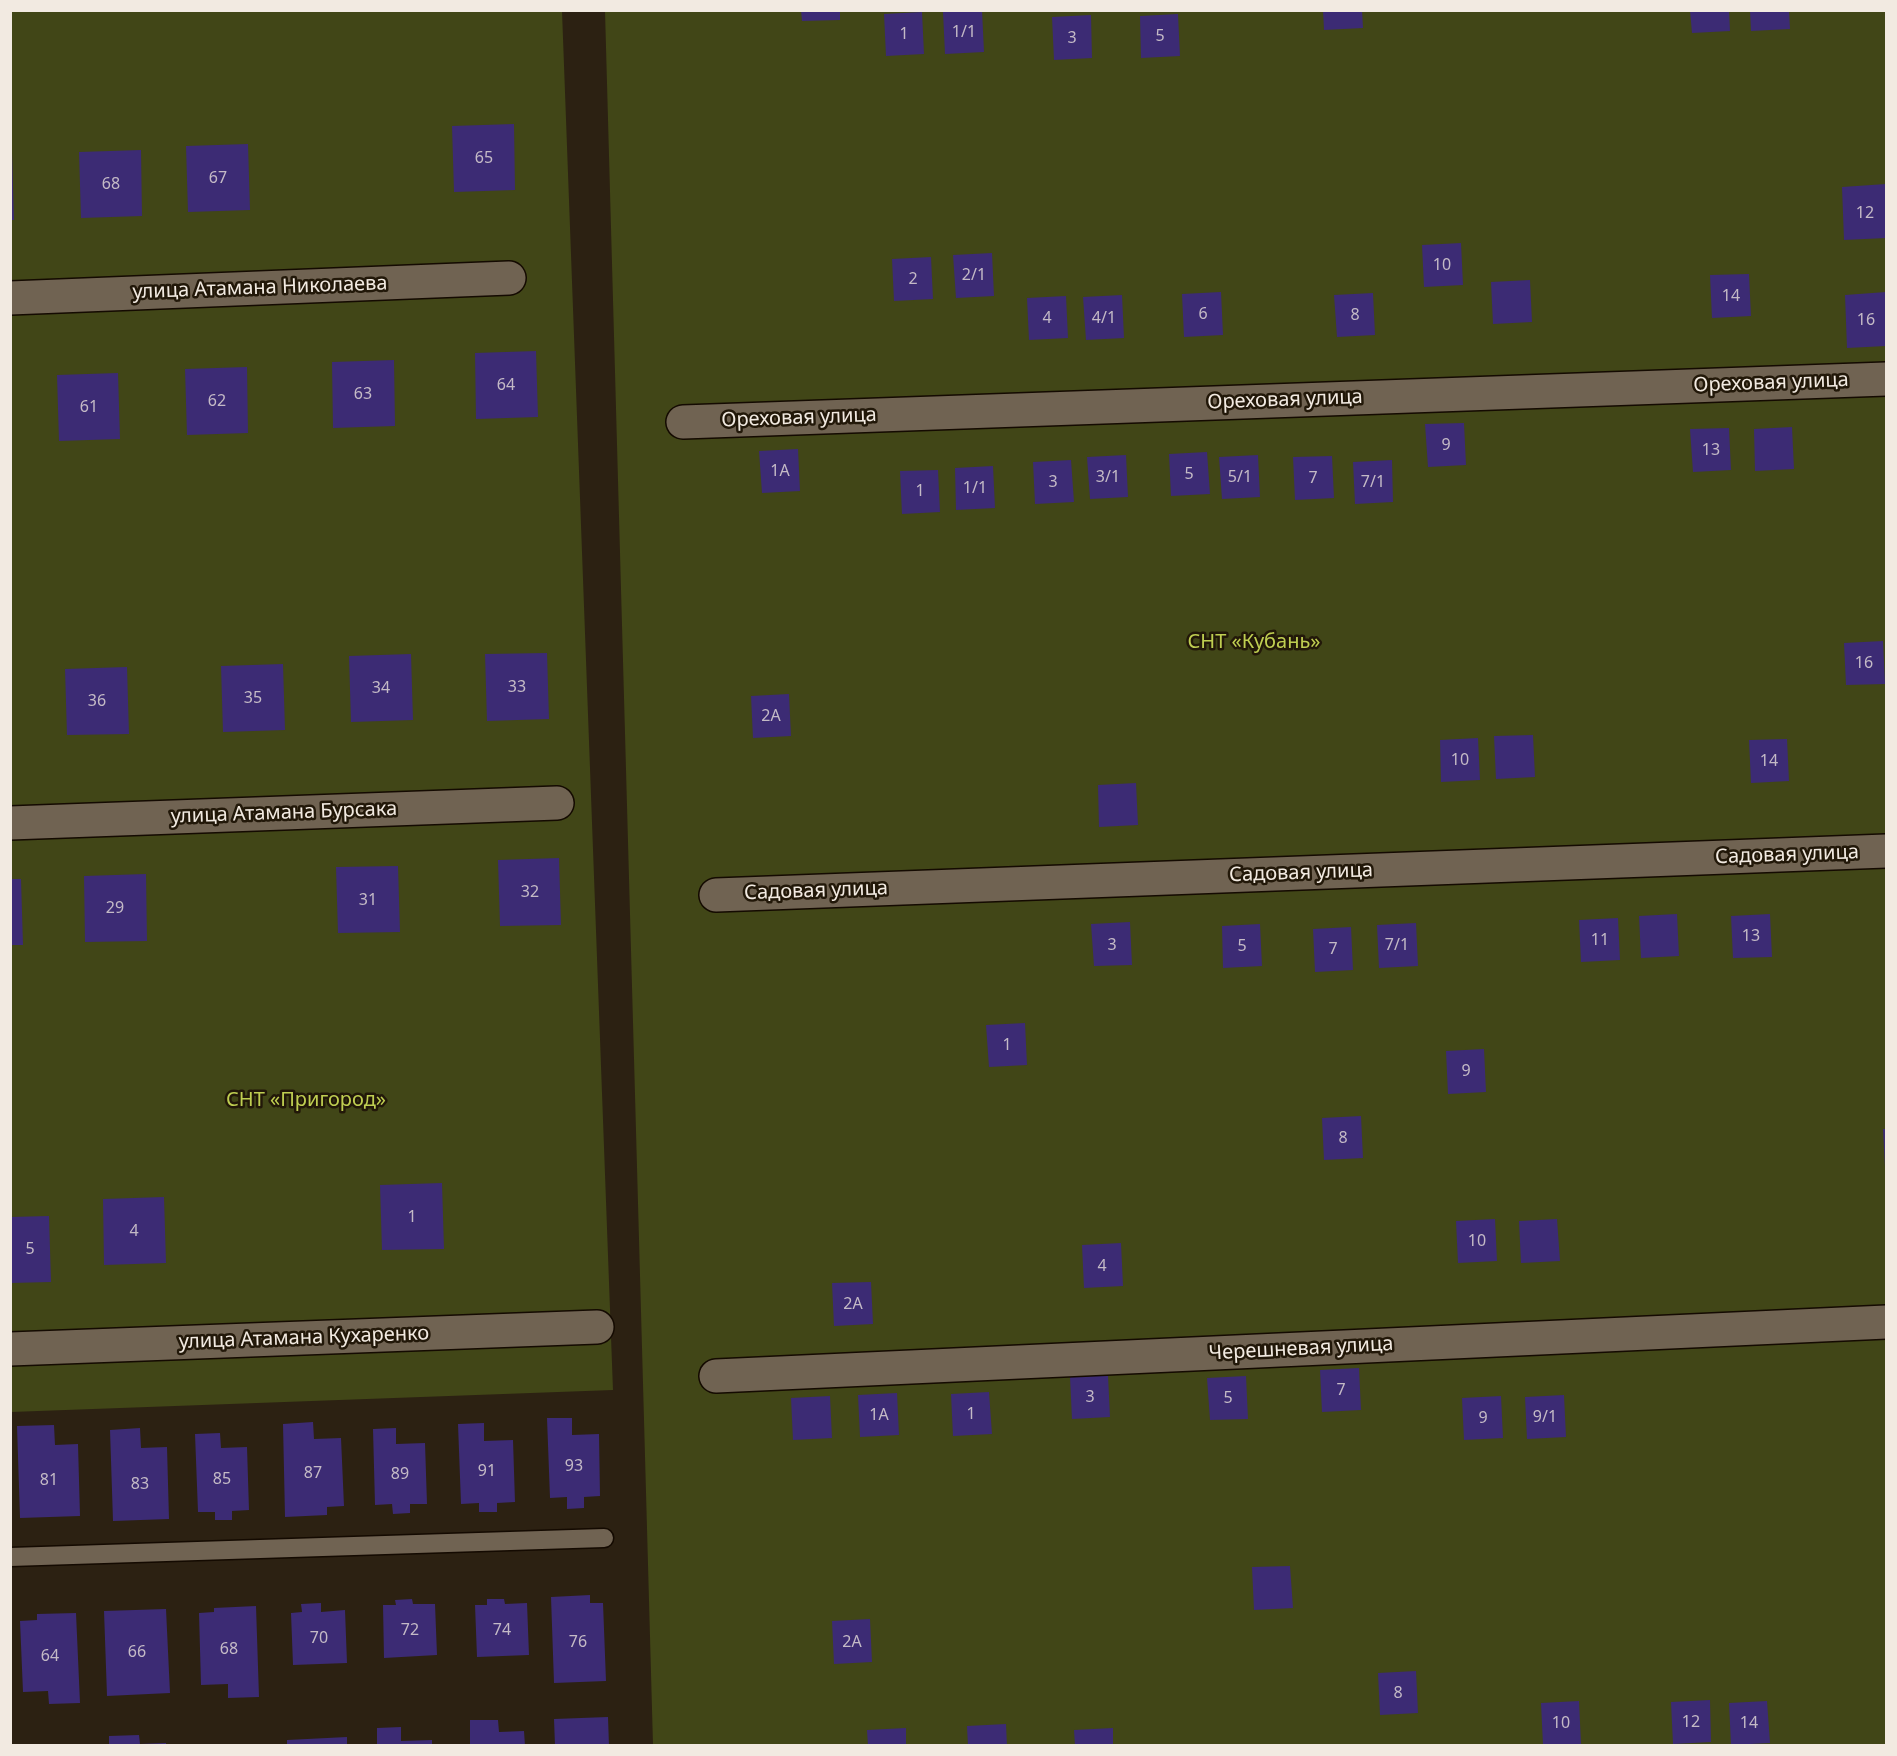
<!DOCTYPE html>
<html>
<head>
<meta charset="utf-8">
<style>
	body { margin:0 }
	#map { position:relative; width:1897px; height:1756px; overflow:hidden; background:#2c2112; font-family:"Noto Sans",sans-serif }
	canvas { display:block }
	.frame { position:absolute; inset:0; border:12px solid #f2eae1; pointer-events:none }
</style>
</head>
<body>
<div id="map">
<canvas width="1897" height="1756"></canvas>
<div class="frame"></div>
</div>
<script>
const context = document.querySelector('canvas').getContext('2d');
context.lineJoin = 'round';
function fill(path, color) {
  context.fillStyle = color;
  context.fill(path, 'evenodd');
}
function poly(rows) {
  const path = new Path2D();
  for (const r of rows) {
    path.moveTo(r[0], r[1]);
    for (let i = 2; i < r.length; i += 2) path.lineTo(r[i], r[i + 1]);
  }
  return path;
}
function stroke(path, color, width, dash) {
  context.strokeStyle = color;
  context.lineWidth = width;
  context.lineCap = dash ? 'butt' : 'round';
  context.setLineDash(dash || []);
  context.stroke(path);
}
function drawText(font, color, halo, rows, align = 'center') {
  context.font = font + ' "Noto Sans",sans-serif';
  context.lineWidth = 5;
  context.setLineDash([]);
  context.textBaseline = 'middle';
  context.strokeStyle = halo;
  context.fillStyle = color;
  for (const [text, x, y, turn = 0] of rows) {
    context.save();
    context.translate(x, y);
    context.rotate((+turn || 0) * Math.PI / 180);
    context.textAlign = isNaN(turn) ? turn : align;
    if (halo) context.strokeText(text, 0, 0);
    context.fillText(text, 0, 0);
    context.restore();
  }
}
fill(poly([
	[10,11,562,11,613,1390,11,1412],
	[605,11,1886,11,1886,1745,653,1745]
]), '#414617');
fill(poly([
	[801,10,840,10,840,20,802,21],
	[982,10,984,52,945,54,943,12],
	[1323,10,1362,10,1363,28,1324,30],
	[1690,10,1729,10,1730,31,1692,33],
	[1750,10,1789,10,1790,29,1751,31],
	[922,12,924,54,886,56,884,14],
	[1178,14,1180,56,1141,58,1140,16],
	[1091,15,1092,58,1054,60,1052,17],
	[514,124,515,190,454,192,452,126],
	[248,144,250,210,188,212,186,146],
	[141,150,142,216,81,218,79,152],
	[10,153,12,153,14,220,10,220],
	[1886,184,1886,238,1844,240,1842,187],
	[1461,243,1463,285,1424,287,1422,245],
	[992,253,994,296,956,298,953,255],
	[931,257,933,299,894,301,892,259],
	[1749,274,1751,316,1712,318,1710,275],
	[1530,280,1532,322,1493,324,1491,282],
	[1221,292,1223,335,1184,337,1182,294],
	[1886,292,1886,346,1847,348,1845,295],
	[1373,293,1375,335,1337,337,1334,295],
	[1122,295,1124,338,1086,340,1083,297],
	[1066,296,1068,338,1029,340,1027,298],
	[536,351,538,417,476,419,475,353],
	[394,360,395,426,333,428,332,362],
	[247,367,248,433,187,435,185,369],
	[118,373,120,439,59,441,57,375],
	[1464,423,1466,465,1428,467,1425,424],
	[1792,427,1794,469,1755,471,1754,429],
	[1729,428,1731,470,1693,472,1690,429],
	[798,449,800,491,762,493,759,451],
	[1207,452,1210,494,1171,496,1169,454],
	[1126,455,1128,497,1090,499,1087,457],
	[1258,455,1260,497,1222,499,1219,457],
	[1332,456,1334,498,1295,500,1293,457],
	[1071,460,1074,502,1035,504,1033,462],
	[1392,460,1393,502,1355,504,1353,462],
	[993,466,995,508,956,510,955,468],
	[938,470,940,512,902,514,900,471],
	[1883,641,1885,684,1846,685,1844,643],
	[547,653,549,719,487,721,485,654],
	[411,654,413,720,351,722,349,656],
	[283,664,285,730,223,732,221,666],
	[127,667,129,734,67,735,65,669],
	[789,694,791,736,753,738,751,696],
	[1533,735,1535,777,1496,779,1494,736],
	[1478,738,1480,780,1441,782,1440,740],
	[1787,739,1789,781,1751,783,1749,740],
	[1136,783,1138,825,1099,827,1098,785],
	[559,858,561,925,500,926,498,860],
	[398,866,400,932,338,933,336,867],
	[146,874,147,941,85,942,84,876],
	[10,879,21,879,23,945,10,945],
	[1677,914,1679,956,1641,958,1639,916],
	[1770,914,1772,957,1733,958,1731,916],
	[1618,918,1620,960,1581,962,1579,920],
	[1130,922,1132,965,1094,966,1091,924],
	[1416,923,1418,966,1379,968,1377,925],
	[1260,924,1262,966,1223,968,1222,926],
	[1351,927,1353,970,1315,972,1313,929],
	[1025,1023,1027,1065,989,1067,986,1025],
	[1484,1049,1486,1092,1448,1094,1446,1051],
	[1361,1116,1363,1158,1324,1160,1322,1118],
	[1883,1129,1886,1129,1886,1167,1885,1167],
	[442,1183,444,1249,382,1250,380,1185],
	[164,1197,166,1263,104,1265,103,1199],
	[49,1216,51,1282,10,1283,10,1217],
	[1495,1219,1497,1261,1458,1263,1456,1221],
	[1557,1219,1560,1261,1521,1263,1519,1221],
	[1121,1243,1123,1286,1084,1288,1082,1245],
	[871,1282,873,1324,834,1326,832,1283],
	[1359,1368,1361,1410,1322,1412,1320,1370],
	[1108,1375,1110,1417,1072,1419,1070,1377],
	[1246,1376,1248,1419,1210,1420,1207,1378],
	[989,1392,992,1434,953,1436,951,1394],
	[897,1393,899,1435,860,1437,858,1395],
	[1564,1395,1566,1437,1527,1439,1525,1397],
	[830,1396,832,1438,793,1440,791,1398],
	[1501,1396,1503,1438,1464,1440,1462,1398],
	[547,1418,572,1418,572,1435,599,1434,600,1496,584,1497,584,1508,567,1509,567,1497,550,1498],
	[313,1422,314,1439,341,1438,344,1506,327,1507,327,1515,285,1517,283,1424],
	[484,1423,484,1441,513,1440,515,1502,497,1503,497,1512,479,1512,479,1503,461,1504,458,1424],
	[54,1425,55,1445,78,1444,80,1516,20,1518,17,1426],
	[140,1428,141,1448,167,1447,169,1519,113,1521,110,1430],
	[396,1428,396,1444,425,1443,427,1504,410,1504,410,1513,393,1514,392,1504,375,1505,373,1429],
	[220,1433,221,1448,247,1447,249,1510,232,1511,232,1520,215,1520,215,1512,198,1512,195,1434],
	[1290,1566,1293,1608,1254,1610,1252,1567],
	[590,1595,590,1603,603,1603,606,1681,554,1683,551,1597],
	[412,1599,413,1604,435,1604,437,1655,384,1658,383,1605,396,1605,395,1600],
	[487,1599,504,1599,505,1604,527,1603,529,1655,477,1657,475,1605,487,1605],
	[321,1603,321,1612,345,1610,347,1663,293,1665,291,1613,302,1612,301,1604],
	[256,1606,259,1697,228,1698,228,1684,201,1685,199,1613,214,1612,214,1608],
	[166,1609,170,1693,107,1696,104,1611],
	[76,1613,80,1703,49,1704,48,1691,23,1692,20,1621,37,1620,37,1614],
	[870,1619,872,1662,834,1664,832,1621],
	[1416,1671,1418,1713,1380,1715,1378,1673],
	[1710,1700,1711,1742,1673,1744,1671,1702],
	[1579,1701,1581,1744,1543,1745,1541,1703],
	[1767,1701,1770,1743,1731,1745,1729,1703],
	[608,1717,609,1746,555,1746,554,1719],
	[470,1720,498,1720,499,1732,524,1731,525,1746,470,1746],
	[1006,1724,1007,1746,968,1746,967,1726],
	[401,1727,401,1741,432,1740,432,1746,377,1746,377,1728],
	[906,1728,906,1746,868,1746,867,1730],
	[1113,1728,1113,1746,1075,1746,1074,1730],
	[139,1735,140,1744,166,1743,166,1746,109,1746,109,1736],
	[347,1737,347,1746,287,1746,287,1740]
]), '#3c2b74');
const lane = poly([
	[10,1557,604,1538]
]);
const street = poly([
	[10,298,509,278],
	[683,422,1886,379],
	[10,823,557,803],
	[716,895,1886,851],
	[10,1349,597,1327],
	[716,1376,1886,1322]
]);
stroke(lane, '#140a01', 21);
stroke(street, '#140a01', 36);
stroke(lane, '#706352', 18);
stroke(street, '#706352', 33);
drawText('16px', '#c4bac6', null, [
	["1/1",964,32],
	["1",904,34],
	["5",1160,36],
	["3",1072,38],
	["65",484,158],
	["67",218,178],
	["68",111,184],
	["12",1865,213],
	["10",1442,265],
	["2/1",974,275],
	["2",913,279],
	["14",1731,296],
	["6",1203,314],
	["8",1355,315],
	["4",1047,318],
	["4/1",1104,318],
	["16",1866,320],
	["64",506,385],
	["63",363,394],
	["62",217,401],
	["61",89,407],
	["9",1446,445],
	["13",1711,450],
	["1А",780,471],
	["5",1189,474],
	["3/1",1108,477],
	["5/1",1240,477],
	["7",1313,478],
	["3",1053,482],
	["7/1",1373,482],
	["1/1",975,488],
	["1",920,491],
	["16",1864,663],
	["33",517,687],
	["34",381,688],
	["35",253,698],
	["36",97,701],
	["2А",771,716],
	["10",1460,760],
	["14",1769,761],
	["32",530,892],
	["31",368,900],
	["29",115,908],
	["13",1751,936],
	["11",1600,940],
	["3",1112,945],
	["7/1",1397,945],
	["5",1242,946],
	["7",1333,949],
	["1",1007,1045],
	["9",1466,1071],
	["8",1343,1138],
	["1",412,1217],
	["4",134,1231],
	["10",1477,1241],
	["5",30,1249],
	["4",1102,1266],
	["2А",853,1304],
	["7",1341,1390],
	["3",1090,1397],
	["5",1228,1398],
	["1",971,1414],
	["1А",879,1415],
	["9/1",1545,1417],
	["9",1483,1418],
	["93",574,1466],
	["91",487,1471],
	["87",313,1473],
	["89",400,1474],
	["85",222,1479],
	["81",49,1480],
	["83",140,1484],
	["72",410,1630],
	["74",502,1630],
	["70",319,1638],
	["76",578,1642],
	["2А",852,1642],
	["68",229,1649],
	["66",137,1652],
	["64",50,1656],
	["8",1398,1693],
	["12",1691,1722],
	["10",1561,1723],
	["14",1749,1723]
]);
drawText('20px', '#f2eae1', '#221809', [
	["улица Атамана Николаева",260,288,-2],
	["Ореховая улица",1771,383,-2],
	["Ореховая улица",1285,400,-2],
	["Ореховая улица",799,418,-2],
	["улица Атамана Бурсака",284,813,-2],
	["Садовая улица",1787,855,-2],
	["Садовая улица",1301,873,-2],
	["Садовая улица",816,891,-2],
	["улица Атамана Кухаренко",304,1338,-2],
	["Черешневая улица",1301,1349,-3]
]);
drawText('20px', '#bfce51', '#221809', [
	["СНТ «Кубань»",1254,642],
	["СНТ «Пригород»",306,1100]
]);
</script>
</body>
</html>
